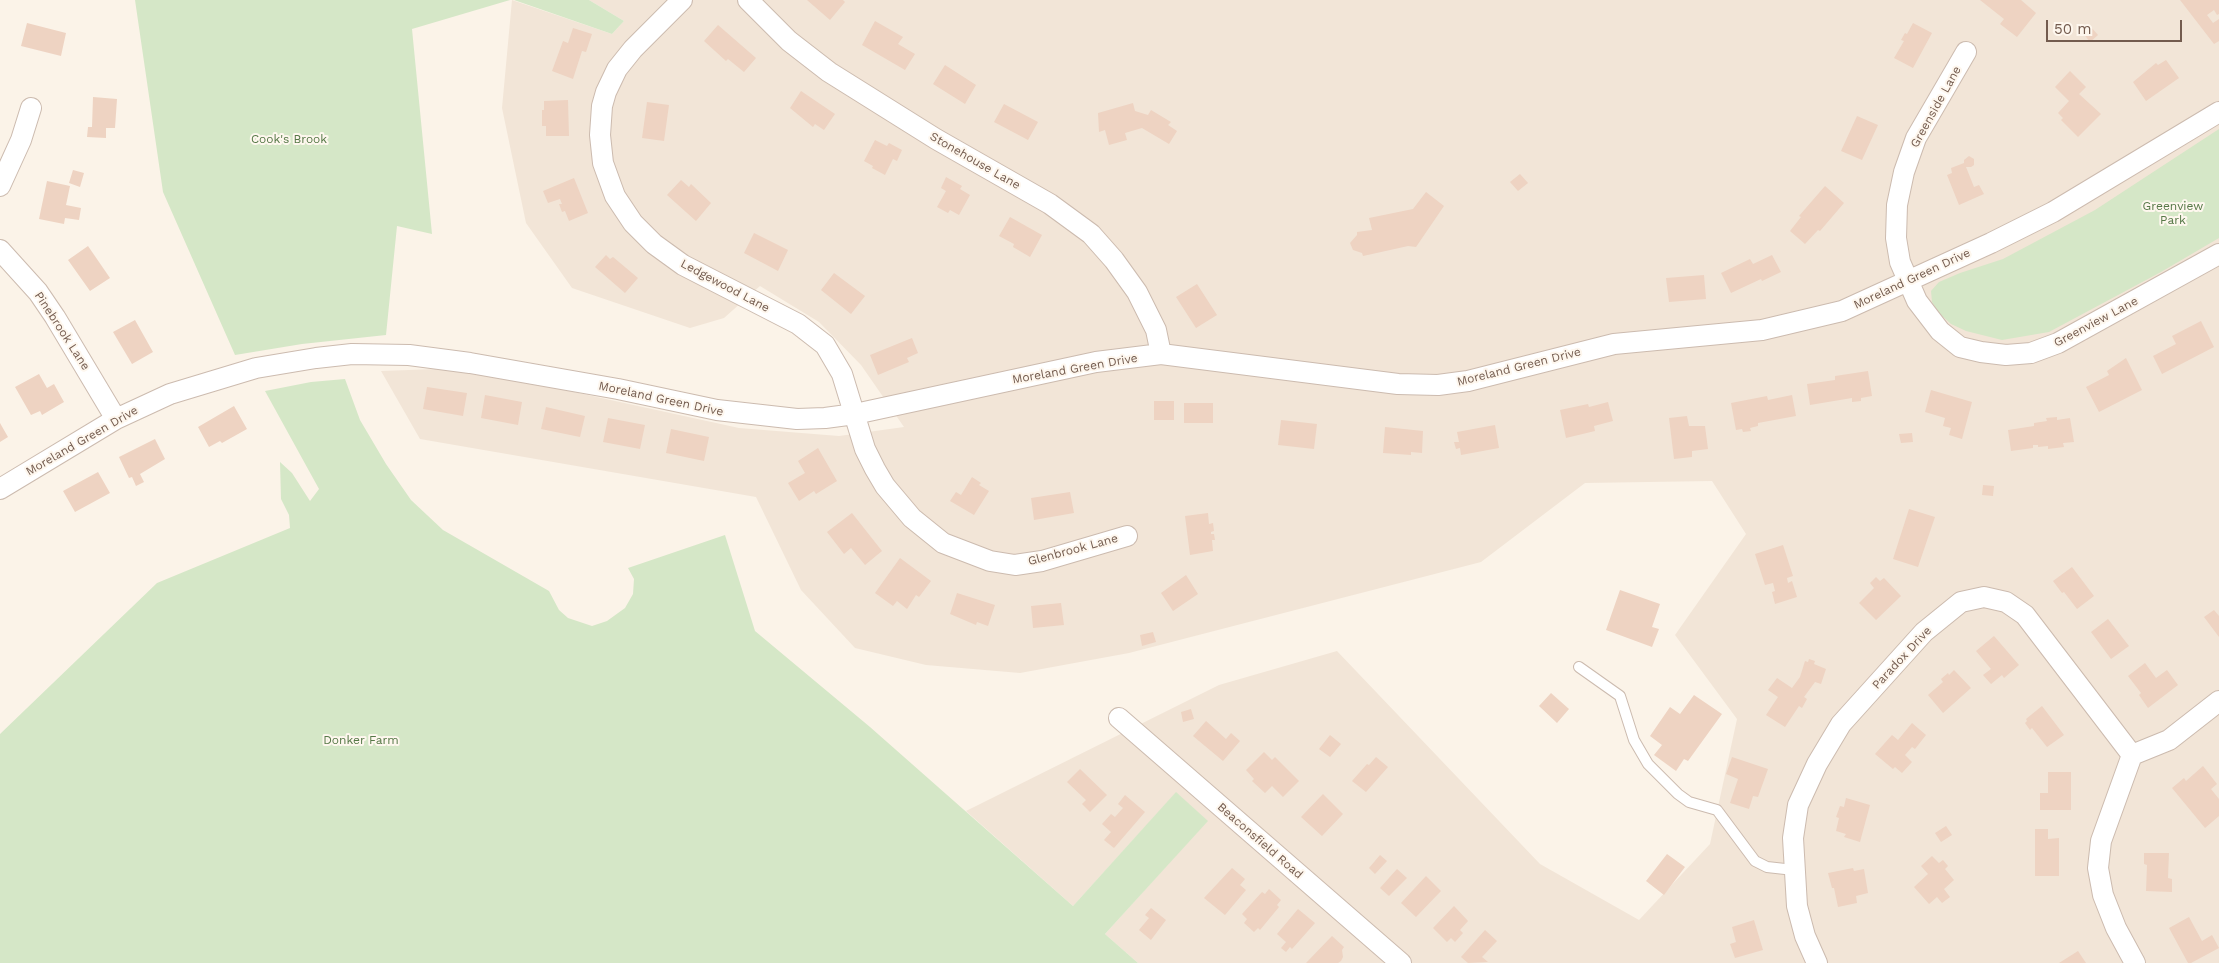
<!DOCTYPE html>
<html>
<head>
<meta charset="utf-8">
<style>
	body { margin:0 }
	#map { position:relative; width:2219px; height:963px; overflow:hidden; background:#fbf3e8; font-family:"Work Sans",sans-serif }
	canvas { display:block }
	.scale { position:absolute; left:2046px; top:20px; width:136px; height:22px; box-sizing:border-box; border:2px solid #735b4e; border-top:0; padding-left:6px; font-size:15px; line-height:18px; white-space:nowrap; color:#735b4e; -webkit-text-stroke:4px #fef7ee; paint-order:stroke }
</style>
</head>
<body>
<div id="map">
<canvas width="2219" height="963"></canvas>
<div class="scale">50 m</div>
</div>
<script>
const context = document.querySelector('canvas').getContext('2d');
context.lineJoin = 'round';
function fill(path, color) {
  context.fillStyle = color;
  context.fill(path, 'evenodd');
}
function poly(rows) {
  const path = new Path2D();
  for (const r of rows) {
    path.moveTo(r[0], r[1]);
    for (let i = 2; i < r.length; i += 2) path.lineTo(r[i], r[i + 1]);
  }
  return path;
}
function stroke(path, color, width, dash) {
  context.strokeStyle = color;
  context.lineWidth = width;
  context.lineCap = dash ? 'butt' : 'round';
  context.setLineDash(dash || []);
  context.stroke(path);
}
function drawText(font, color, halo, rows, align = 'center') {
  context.font = font + ' "Work Sans",sans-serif';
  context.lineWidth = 4;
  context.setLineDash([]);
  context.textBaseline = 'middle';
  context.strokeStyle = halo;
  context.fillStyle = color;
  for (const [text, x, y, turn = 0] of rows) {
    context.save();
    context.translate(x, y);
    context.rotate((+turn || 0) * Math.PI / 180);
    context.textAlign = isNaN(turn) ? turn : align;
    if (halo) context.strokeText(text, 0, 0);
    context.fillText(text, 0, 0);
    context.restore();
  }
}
fill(poly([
	[512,0,612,34,624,21,589,0,2219,0,2219,963,1138,963,1105,934,1207,821,1176,793,1073,906,966,811,1219,685,1337,651,1540,864,1639,920,1710,844,1737,719,1675,635,1746,534,1712,481,1585,483,1481,562,1129,653,1020,673,926,665,855,648,801,590,756,497,420,439,381,371,464,368,739,428,839,436,904,427,861,365,819,322,760,286,724,318,690,328,572,288,526,223,502,108]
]), '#f2e5d7');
fill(poly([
	[135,0,510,0,412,29,432,234,397,226,386,335,302,344,235,355,163,192],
	[514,0,589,0,624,21,612,34],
	[2219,129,2219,238,2161,272,2049,332,2002,340,1966,331,1951,324,1939,313,1932,302,1931,291,1939,282,1960,273,2003,259,2095,210],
	[345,379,360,420,386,464,411,500,443,530,549,591,559,610,568,618,592,626,607,621,625,608,633,594,634,579,628,568,725,535,755,631,870,727,1073,906,1176,792,1208,821,1105,934,1138,963,0,963,0,734,157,583,290,528,289,515,281,499,280,462,292,473,310,501,319,489,265,391,311,382]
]), '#d5e7c7');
fill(poly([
	[807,0,843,0,845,2,830,20],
	[1980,0,2021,0,2036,13,2017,37,2000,24,2004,19],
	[2180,0,2219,0,2219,14,2217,15,2214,10,2207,15,2213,23,2219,19,2219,41,2214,44],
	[875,21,903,37,898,44,915,54,905,70,862,45],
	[27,23,66,33,61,56,21,46],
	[1913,23,1932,33,1913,68,1894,58,1904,41,1901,40,1905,33,1907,34],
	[718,25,756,58,744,72,728,59,726,61,704,41],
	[2090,26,2098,35,2090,42,2083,33],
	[573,28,592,34,586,52,582,51,573,79,552,71,563,41,568,43],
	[2166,60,2179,78,2146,101,2133,82,2156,63,2158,65],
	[945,65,976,85,965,104,933,84],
	[2070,71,2086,87,2079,94,2101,114,2078,137,2061,120,2063,118,2058,113,2069,101,2055,87],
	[801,91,835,114,824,130,815,124,813,127,790,108],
	[93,97,117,99,115,128,106,128,106,138,87,137,88,127,92,127],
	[568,100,569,136,546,136,546,126,542,126,542,110,544,110,544,101],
	[647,102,669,105,664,141,642,138],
	[1133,103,1135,111,1148,115,1151,110,1171,122,1168,125,1177,131,1169,144,1142,128,1125,133,1127,140,1109,145,1105,130,1099,132,1098,113],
	[1004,104,1038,122,1028,140,994,122],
	[1857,116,1878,125,1862,160,1841,151],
	[875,140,887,146,889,143,902,150,897,161,893,159,885,175,872,168,873,166,864,161],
	[1969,156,1974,159,1974,165,1971,167,1966,167,1974,187,1979,185,1984,194,1959,205,1947,175,1952,173,1951,168,1964,163,1964,160],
	[73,170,84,173,80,187,69,183],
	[1520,174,1528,183,1518,191,1510,182],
	[946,177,962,186,960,189,970,195,959,215,950,210,948,213,937,207,946,191,941,188],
	[574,178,588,213,569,221,565,211,562,212,559,204,562,204,560,199,548,203,543,191],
	[681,180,689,187,691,184,711,203,696,221,667,195],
	[47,181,70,186,66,205,81,208,79,220,65,218,64,224,39,219],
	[1825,186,1844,203,1820,231,1818,230,1805,244,1790,231,1801,217,1799,216],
	[1426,192,1444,206,1416,247,1408,246,1363,256,1362,253,1353,250,1350,243,1357,235,1357,232,1372,230,1369,218,1413,209],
	[1010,217,1042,235,1030,257,1013,247,1014,244,999,236],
	[754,233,788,250,778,271,744,253],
	[88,246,110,278,90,291,68,260],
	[606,255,610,259,613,257,638,278,625,293,595,267],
	[1772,255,1781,272,1762,281,1761,279,1731,293,1721,273,1750,259,1753,264],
	[834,273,865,296,851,314,821,290],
	[1704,275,1706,299,1669,302,1666,278],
	[1197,284,1217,315,1196,328,1176,297],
	[135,320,153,352,132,364,113,332],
	[2201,321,2214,347,2162,374,2153,356,2176,344,2172,336],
	[912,338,918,353,907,358,909,362,878,375,870,355],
	[2126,358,2142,390,2099,412,2086,387,2109,375,2107,371],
	[1868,371,1872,396,1861,398,1861,401,1852,402,1852,398,1810,405,1807,384,1835,380,1835,376],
	[39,374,47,388,54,384,64,402,42,415,40,411,31,415,15,387],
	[427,387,467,393,463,416,423,409],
	[1931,390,1972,402,1962,439,1949,435,1951,428,1943,426,1945,418,1925,412],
	[485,395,522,402,518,425,481,418],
	[1792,395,1796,416,1758,423,1758,426,1750,428,1751,431,1743,432,1742,429,1736,430,1731,403,1767,396,1768,400],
	[1154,401,1174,401,1174,420,1154,420],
	[1608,402,1613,421,1594,426,1595,431,1566,438,1560,410,1588,404,1589,407],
	[1184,403,1213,403,1213,423,1184,423],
	[234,406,247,429,222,443,220,441,209,447,198,427],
	[546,407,585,416,580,437,541,429],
	[1687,416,1689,426,1705,426,1708,449,1692,451,1692,457,1674,459,1669,418],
	[2057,417,2057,420,2070,418,2074,442,2063,443,2064,447,2048,449,2048,446,2038,447,2038,445,2033,445,2033,448,2011,451,2008,430,2034,426,2034,423,2047,421,2046,418],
	[608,418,645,425,640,449,603,442],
	[1281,420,1317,424,1314,449,1278,445],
	[0,423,8,437,0,442],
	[1495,425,1499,448,1461,455,1460,448,1456,449,1454,442,1459,442,1457,432],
	[1385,427,1423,431,1422,453,1411,452,1411,455,1383,453],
	[671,429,709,437,704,461,666,453],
	[1912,433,1913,442,1901,443,1899,434],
	[155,439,165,459,140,474,144,482,136,486,132,477,129,478,119,457],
	[818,448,837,481,816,494,814,491,799,501,788,483,805,473,798,461],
	[98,472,110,493,75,512,63,491],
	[972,477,981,483,979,485,989,491,974,515,950,501,956,492,961,495],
	[1983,485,1994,486,1993,496,1982,495],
	[1070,492,1074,513,1034,520,1031,498],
	[1909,509,1935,517,1918,567,1893,559],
	[852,513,882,551,865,565,851,548,844,554,827,532],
	[1208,513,1209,524,1213,523,1214,531,1211,532,1211,534,1214,534,1215,540,1212,540,1213,551,1190,555,1185,516],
	[1783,545,1793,576,1787,578,1788,583,1792,581,1797,597,1775,604,1772,592,1775,591,1773,583,1765,585,1755,554],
	[900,558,931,581,919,597,916,595,907,609,897,601,893,606,875,593],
	[2072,567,2094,596,2077,609,2064,592,2062,593,2053,581],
	[1186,575,1198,594,1173,611,1161,593],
	[1876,577,1880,581,1884,578,1901,596,1876,620,1859,603,1874,588,1870,583],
	[1620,590,1660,604,1652,627,1659,629,1652,647,1606,630],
	[957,593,995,605,988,626,977,622,976,625,950,614],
	[1061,603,1064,625,1033,628,1031,606],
	[2214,610,2219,616,2219,637,2204,617],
	[2108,619,2129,646,2111,659,2091,632],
	[1153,632,1156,642,1142,646,1140,635],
	[1994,636,2019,665,2004,678,2002,675,1991,684,1983,675,1991,669,1976,651],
	[1809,659,1815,661,1814,664,1826,669,1821,684,1815,682,1804,697,1807,699,1802,708,1799,706,1785,727,1766,715,1778,697,1768,690,1777,678,1792,688,1800,677,1805,661,1808,662],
	[2145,663,2156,678,2167,670,2178,685,2148,708,2139,695,2141,693,2128,676],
	[1954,670,1971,688,1943,713,1928,695,1943,682,1941,679,1948,673,1949,675],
	[1551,693,1569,709,1557,723,1539,706],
	[1694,695,1722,714,1688,761,1684,759,1676,771,1654,755,1662,745,1650,736,1670,707,1680,714],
	[2042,706,2064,735,2047,747,2032,728,2030,730,2025,723,2027,721,2026,719],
	[1191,709,1194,719,1183,722,1181,712],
	[1206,721,1226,739,1231,733,1240,741,1223,761,1193,736],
	[1912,723,1926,735,1915,749,1912,747,1905,755,1912,762,1902,773,1895,767,1893,769,1875,754,1892,735,1898,740],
	[1330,735,1341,744,1330,757,1319,749],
	[1264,752,1272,760,1275,757,1299,781,1283,797,1272,786,1265,793,1252,781,1254,779,1246,770],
	[1376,757,1388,767,1366,792,1352,781,1367,764,1369,765],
	[1732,757,1768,769,1758,797,1753,796,1749,809,1730,803,1738,779,1726,774],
	[2203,766,2217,784,2211,789,2219,799,2219,816,2205,828,2172,788,2184,778,2186,781],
	[1080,769,1107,795,1090,812,1082,804,1086,800,1067,782],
	[2048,772,2071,772,2071,810,2040,810,2040,793,2048,793],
	[1323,794,1343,814,1322,836,1301,817],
	[1125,795,1145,812,1114,848,1104,840,1111,832,1102,824,1111,814,1115,817,1123,808,1118,804],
	[1846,798,1870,805,1860,842,1844,837,1846,834,1836,831,1839,818,1836,817,1840,806,1844,807],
	[1946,826,1952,835,1941,842,1935,833],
	[2035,829,2048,829,2048,839,2059,838,2059,876,2035,876],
	[2144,853,2169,853,2168,878,2172,879,2172,892,2146,891,2147,865,2144,864],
	[1667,854,1685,867,1664,895,1646,881],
	[1380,855,1387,861,1375,874,1369,868],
	[1932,856,1939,863,1943,860,1948,866,1945,869,1954,880,1944,889,1950,897,1942,903,1937,897,1929,904,1914,887,1928,874,1921,866],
	[1232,868,1245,879,1240,885,1246,890,1225,915,1204,898],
	[1853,868,1854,871,1864,869,1868,893,1856,896,1857,903,1838,907,1834,888,1832,888,1828,873],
	[1397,869,1407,878,1389,896,1380,888],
	[1426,876,1441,891,1416,917,1401,903],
	[1269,889,1281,900,1277,905,1279,907,1260,930,1258,928,1254,932,1244,923,1247,919,1242,914,1262,892,1265,894],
	[1454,906,1468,921,1460,930,1463,933,1455,942,1451,938,1447,942,1433,928],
	[1151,908,1166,920,1151,940,1139,930,1149,918,1145,915],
	[1298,909,1315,923,1292,949,1290,947,1286,952,1281,948,1286,942,1277,934],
	[2189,917,2202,941,2212,935,2219,948,2191,963,2188,963,2169,928],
	[1754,920,1763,950,1735,958,1730,944,1736,942,1732,927],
	[1485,930,1497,941,1482,957,1488,962,1468,963,1461,957],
	[1332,936,1344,947,1342,950,1343,957,1341,961,1338,963,1306,963],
	[2078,951,2086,963,2059,963]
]), '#eed3c2');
const lane = poly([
	[1579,667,1620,696,1634,740,1648,764,1678,794,1689,802,1717,810,1755,861,1767,867,1794,870]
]);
const street = poly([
	[682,0,633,49,617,69,606,92,602,106,600,135,603,163,615,196,633,223,654,244,683,265,798,324,825,345,842,374,865,449,875,469,885,486,912,518,943,543,990,561,1015,565,1042,561,1127,536],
	[748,0,789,41,829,72,936,139,1050,204,1091,234,1114,260,1137,292,1156,330,1161,354],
	[1966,52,1916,138,1904,172,1897,205,1896,238,1900,262,1917,301,1940,331,1960,347,1981,352,2006,355,2031,353,2058,343,2219,254],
	[0,186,21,140,31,108],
	[0,250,38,292,55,317,116,419],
	[0,489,116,419,170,394,256,368,316,358,352,354,409,355,470,363,618,389,717,410,797,419,825,418,855,414,1096,362,1161,354,1398,384,1438,385,1468,381,1614,344,1762,330,1842,311,1991,243,2053,212,2219,112],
	[1119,718,1401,963],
	[2132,755,2169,740,2219,701],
	[1817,963,1805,936,1797,906,1793,838,1798,805,1817,764,1841,724,1924,632,1961,602,1984,597,2006,602,2025,615,2132,755,2101,841,2098,868,2103,895,2116,928,2135,963]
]);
stroke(lane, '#ccbbaf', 12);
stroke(street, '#ccbbaf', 22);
stroke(lane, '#fff', 10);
stroke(street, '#fff', 20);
drawText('12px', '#735b4e', '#fef7ee', [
	["Greenside Lane",1936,107,-61],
	["Stonehouse Lane",975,161,30],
	["Moreland Green Drive",1912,279,-25],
	["Ledgewood Lane",725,286,28],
	["Greenview Lane",2096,322,-28],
	["Pinebrook Lane",62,331,57],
	["Moreland Green Drive",1519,367,-14],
	["Moreland Green Drive",1075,369,-10],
	["Moreland Green Drive",661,399,12],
	["Moreland Green Drive",82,441,-30],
	["Glenbrook Lane",1073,550,-15],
	["Paradox Drive",1902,658,-47],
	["Beaconsfield Road",1260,841,41]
]);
drawText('12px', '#567847', '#fef7ee', [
	["Cook's Brook",289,139],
	["Greenview",2173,206],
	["Park",2173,220],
	["Donker Farm",361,740]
]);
</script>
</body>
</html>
